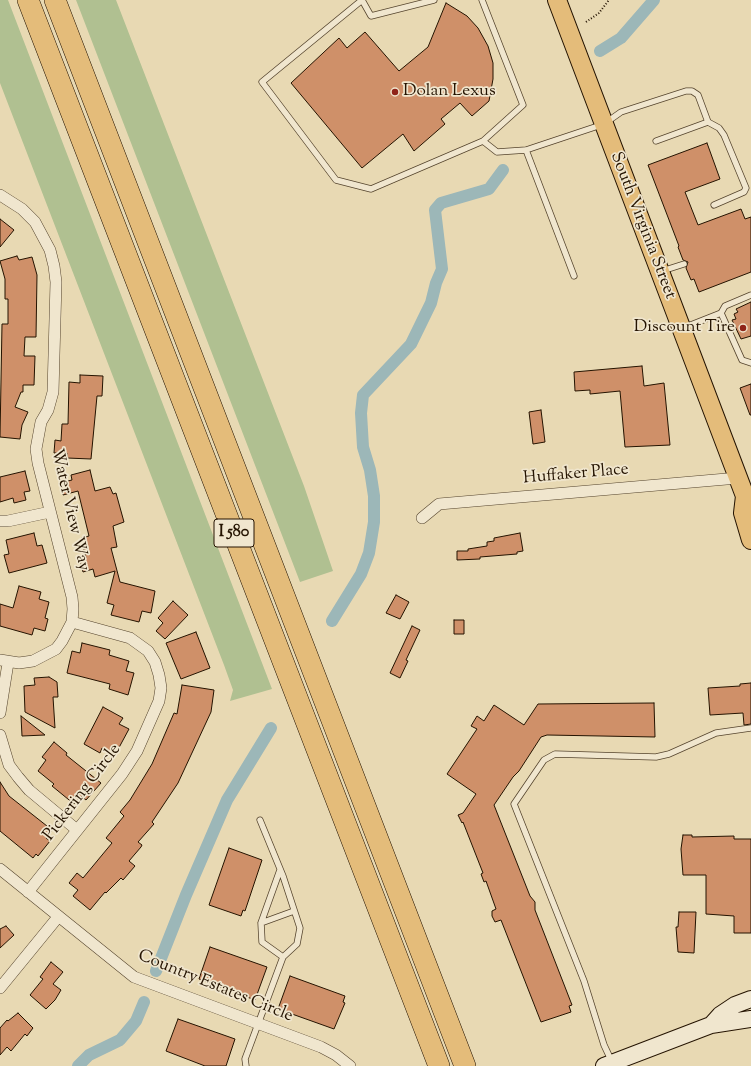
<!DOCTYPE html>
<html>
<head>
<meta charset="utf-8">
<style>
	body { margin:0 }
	canvas { display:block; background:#e8d9b3 }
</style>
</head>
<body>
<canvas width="751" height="1066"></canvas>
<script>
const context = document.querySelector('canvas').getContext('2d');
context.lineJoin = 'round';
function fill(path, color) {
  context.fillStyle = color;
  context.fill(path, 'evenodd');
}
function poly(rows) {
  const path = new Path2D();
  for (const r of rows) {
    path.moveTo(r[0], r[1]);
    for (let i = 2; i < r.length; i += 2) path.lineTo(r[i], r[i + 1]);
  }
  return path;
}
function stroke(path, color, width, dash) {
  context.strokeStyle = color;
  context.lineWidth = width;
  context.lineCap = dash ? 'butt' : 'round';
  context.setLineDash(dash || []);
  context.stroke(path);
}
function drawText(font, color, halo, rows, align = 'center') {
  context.font = font + ' "Sorts Mill Goudy",serif';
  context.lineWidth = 3.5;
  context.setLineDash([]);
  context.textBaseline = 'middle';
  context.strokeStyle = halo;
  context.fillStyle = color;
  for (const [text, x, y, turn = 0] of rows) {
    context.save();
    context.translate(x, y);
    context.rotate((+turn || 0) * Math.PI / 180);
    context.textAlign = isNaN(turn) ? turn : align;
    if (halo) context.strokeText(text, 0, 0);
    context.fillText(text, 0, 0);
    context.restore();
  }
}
fill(poly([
	[0,0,8,0,272,689,230,701,233,690,224,665,0,83],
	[76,0,116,0,304,486,333,571,300,582]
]), '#b0c091');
stroke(poly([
	[600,51,621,38,654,0],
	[332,621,361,574,369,553,374,522,374,496,370,470,363,447,361,413,363,395,411,344,431,303,436,283,442,269,435,210,441,203,489,189,503,170],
	[156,971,186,895,227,800,271,728],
	[78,1066,89,1055,120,1040,136,1021,144,1002]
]), '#9cb7b8', 12);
const building = poly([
	[446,3,467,16,478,28,488,46,493,63,493,79,489,101,472,116,460,103,441,119,445,124,414,151,403,134,362,168,291,83,339,38,347,48,365,32,399,71,428,47,446,3],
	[707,143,720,179,685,192,698,225,741,209,745,219,751,217,751,272,699,292,694,279,691,280,686,268,688,262,683,260,678,247,679,246,648,165,707,143],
	[0,219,14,230,0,247,0,219],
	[17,256,19,260,32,257,37,275,36,337,25,337,24,356,35,356,34,385,23,385,23,392,21,392,15,407,28,412,22,425,20,439,0,437,2,324,8,324,8,299,5,299,5,279,0,261,17,256],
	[751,302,751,336,741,339,732,320,736,319,734,314,738,312,736,309,751,302],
	[642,366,644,386,664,383,670,445,625,447,620,391,590,394,590,390,575,391,574,372,642,366],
	[80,375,103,376,102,396,97,396,91,459,67,458,67,453,54,453,55,440,61,441,62,424,68,424,69,382,80,383,80,375],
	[751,384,751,415,750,415,740,388,751,384],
	[541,410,545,442,533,444,529,412,541,410],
	[90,470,95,491,110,487,113,494,116,493,124,522,113,526,117,547,111,548,120,582,155,591,151,613,142,611,139,622,111,615,114,605,107,603,115,571,95,577,93,569,83,572,80,560,86,558,81,538,89,536,78,491,63,495,59,483,72,480,71,475,90,470],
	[25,471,30,491,24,492,26,500,14,503,13,498,0,502,0,477,25,471],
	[34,533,37,546,42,545,47,563,9,573,4,555,9,554,6,540,34,533],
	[520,533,523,551,517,552,517,554,480,557,480,559,457,560,457,551,468,551,468,549,487,546,487,542,494,541,494,538,520,533],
	[19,586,41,592,39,599,49,602,45,618,48,619,45,631,34,628,32,635,0,626,0,604,13,608,19,586],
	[396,595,409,602,400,619,386,613,396,595],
	[173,601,188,615,165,639,156,631,163,623,158,618,173,601],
	[454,620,464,620,464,634,454,634,454,620],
	[412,626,420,630,406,660,408,661,400,678,390,673,412,626],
	[196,632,210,668,181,679,166,643,196,632],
	[82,643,110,650,109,655,129,661,126,671,134,673,128,695,109,689,110,684,67,673,72,651,80,653,82,643],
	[49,677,57,682,58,697,53,697,55,728,25,712,24,686,35,685,34,678,49,677],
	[751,683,751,724,744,725,743,713,710,715,708,688,740,686,740,684,751,683],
	[182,685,214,690,211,712,178,783,152,822,154,824,138,842,142,845,141,847,129,861,135,866,123,880,121,878,106,893,105,892,90,910,73,896,78,890,69,883,77,873,83,878,112,843,106,838,124,816,120,812,130,800,152,764,174,713,177,714,182,685],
	[654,703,655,737,547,735,541,737,519,771,513,777,494,805,530,896,535,902,535,910,572,1005,569,1006,571,1012,541,1022,501,920,495,922,492,916,492,911,496,909,486,881,484,882,481,874,483,873,463,822,462,823,458,815,463,813,476,794,447,774,477,729,471,726,477,716,484,721,494,705,524,725,538,704,654,703],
	[103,707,123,718,119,724,129,729,115,755,102,748,100,753,84,744,103,707],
	[21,716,45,735,22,736,21,716],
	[54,742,67,753,66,755,101,783,86,800,81,796,74,804,52,786,54,784,38,771,46,760,42,757,54,742],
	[0,782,9,796,52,830,46,838,50,841,38,856,36,854,33,858,0,831,0,782],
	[683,835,692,835,692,837,734,836,734,839,751,839,751,933,734,933,734,916,706,914,706,875,683,875,681,849,683,835],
	[229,848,262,860,245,911,243,910,241,916,209,905,229,848],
	[679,912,696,912,694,953,678,952,676,927,678,927,679,912],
	[6,926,14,935,0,948,0,929,6,926],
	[210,947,267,967,255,1000,199,979,210,947],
	[51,962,63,972,53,984,61,990,55,1000,46,1009,30,995,43,979,40,977,51,962],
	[290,976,345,996,343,1002,345,1003,334,1029,278,1009,290,976],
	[18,1013,33,1028,27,1036,25,1034,11,1051,7,1047,0,1055,0,1028,7,1020,8,1021,18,1013],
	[178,1019,235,1039,226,1066,205,1066,166,1051,178,1019]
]);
fill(building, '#cf9069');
stroke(building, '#241300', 1);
const lane = poly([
	[362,0,262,82,336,180,371,189,483,141],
	[362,0,371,16,434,0],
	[482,0,523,105,483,141,497,152,526,150,604,124,621,112,686,91,692,91,698,95,708,122,719,128,724,135,746,188,744,192,714,205],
	[656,141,708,122],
	[526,150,574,276],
	[662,271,684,264],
	[721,313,725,306,751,295],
	[683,328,721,313,742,360,751,363],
	[280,870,261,923,262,942,283,957],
	[261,923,294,911],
	[612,1062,604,1045,584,981,514,804,544,760,555,754,656,757,669,754,716,733,751,728],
	[246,1066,245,1059,283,957,297,944,300,928,283,876,260,820]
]);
const street = poly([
	[0,195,22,209,35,222,50,250,54,266,56,282,53,392,48,410,41,422,36,449,38,463,72,597,73,609,72,622,62,641,56,649,33,661,19,663,0,660],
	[422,518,439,504,738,478],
	[0,521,8,521,50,512],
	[0,713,8,663],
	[0,735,9,765,18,777,29,790,77,830],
	[0,869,134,977,321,1047,336,1055,350,1066],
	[28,892,122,774,137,751,159,701,161,688,159,675,155,662,148,651,130,638,72,622],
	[0,988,58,917]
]);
const secondary = poly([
	[711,1025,720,1015,735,1005,751,999],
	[604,1066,711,1025,751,1019]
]);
const primary = poly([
	[557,0,745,496,743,513,751,540]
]);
const highway = poly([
	[28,0,439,1066],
	[55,0,465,1066]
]);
stroke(lane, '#55442d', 7);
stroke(street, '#55442d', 12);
stroke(secondary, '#241300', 18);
stroke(primary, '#241300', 20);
stroke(highway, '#241300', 22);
stroke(poly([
	[586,22,599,13,609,0]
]), '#241300', 2, [1, 2]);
stroke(lane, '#f0e6ce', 5.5);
stroke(street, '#f0e6ce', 11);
stroke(secondary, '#f0e6ce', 16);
stroke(primary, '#e4bc7a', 18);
stroke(highway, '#e4bc7a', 21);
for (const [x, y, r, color] of [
	[395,92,4,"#8f2418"],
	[743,328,4,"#8f2418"]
]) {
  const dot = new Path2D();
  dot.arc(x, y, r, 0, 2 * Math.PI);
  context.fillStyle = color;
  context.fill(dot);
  stroke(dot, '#f0e6ce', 1.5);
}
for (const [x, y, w] of [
	[234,533,40]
]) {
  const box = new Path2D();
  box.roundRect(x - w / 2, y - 14, w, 28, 3);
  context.fillStyle = '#f0e6ce';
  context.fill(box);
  stroke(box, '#241300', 1);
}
drawText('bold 16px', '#241300', null, [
	["I 580",234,533]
]);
drawText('17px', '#241300', '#f0e6ce', [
	["Dolan Lexus",403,92],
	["Discount Tire",735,328,"right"]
], 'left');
drawText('17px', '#241300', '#f0e6ce', [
	["South Virginia Street",642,226,69],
	["Huffaker Place",576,475,-5],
	["Water View Way",69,510,77],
	["Pickering Circle",83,793,-53],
	["Country Estates Circle",215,987,22]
]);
</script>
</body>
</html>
